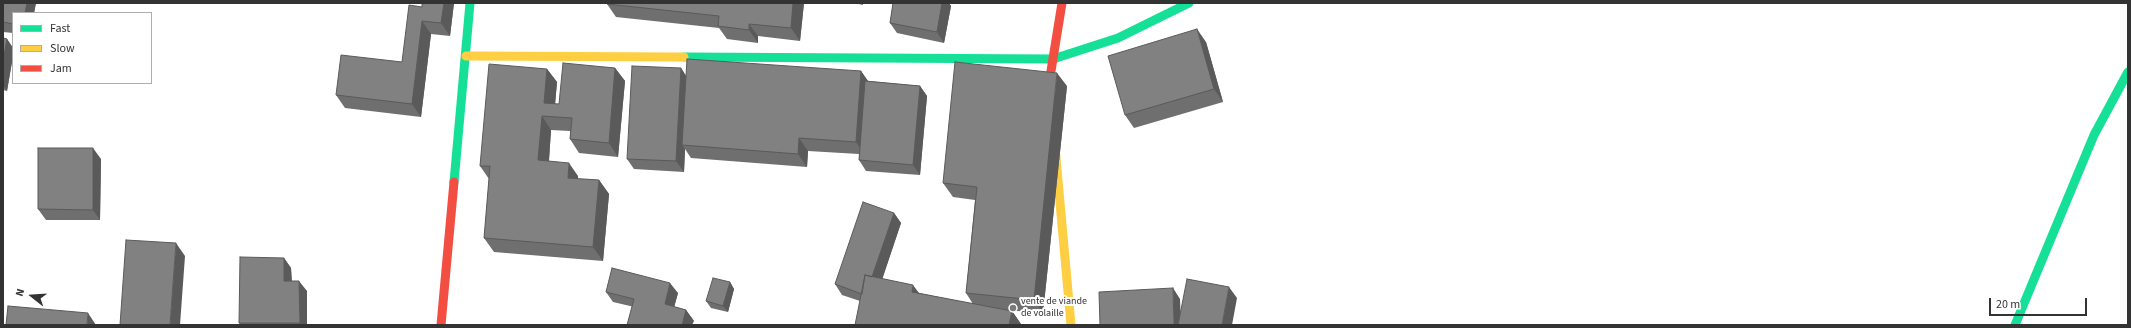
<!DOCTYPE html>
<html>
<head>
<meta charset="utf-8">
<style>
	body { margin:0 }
	#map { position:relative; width:2131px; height:328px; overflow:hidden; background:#fff; font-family:"Source Sans 3",sans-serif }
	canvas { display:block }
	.frame { position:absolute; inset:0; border:4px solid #333; pointer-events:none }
	.legend { position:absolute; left:12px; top:12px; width:140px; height:72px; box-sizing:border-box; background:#fff; border:1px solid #adadad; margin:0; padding:5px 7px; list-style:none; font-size:12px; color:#333 }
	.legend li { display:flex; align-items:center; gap:8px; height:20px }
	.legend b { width:20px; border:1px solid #adadad }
	.north { position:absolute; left:12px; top:276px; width:40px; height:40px; -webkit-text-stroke:3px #fff; paint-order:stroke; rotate:287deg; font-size:11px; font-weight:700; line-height:16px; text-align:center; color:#333 }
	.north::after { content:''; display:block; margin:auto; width:14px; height:18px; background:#333; clip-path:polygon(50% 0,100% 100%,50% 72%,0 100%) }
	.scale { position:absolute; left:1989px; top:298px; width:98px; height:18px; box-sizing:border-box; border:2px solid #333; border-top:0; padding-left:5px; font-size:12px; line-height:14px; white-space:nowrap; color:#333; -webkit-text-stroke:3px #fff; paint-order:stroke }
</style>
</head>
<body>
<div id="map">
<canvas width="2131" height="328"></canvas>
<div class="frame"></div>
<ul class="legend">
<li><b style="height:5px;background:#16e098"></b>Fast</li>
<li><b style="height:5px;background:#ffcf43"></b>Slow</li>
<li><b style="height:5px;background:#f24e42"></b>Jam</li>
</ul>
<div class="north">N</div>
<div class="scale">20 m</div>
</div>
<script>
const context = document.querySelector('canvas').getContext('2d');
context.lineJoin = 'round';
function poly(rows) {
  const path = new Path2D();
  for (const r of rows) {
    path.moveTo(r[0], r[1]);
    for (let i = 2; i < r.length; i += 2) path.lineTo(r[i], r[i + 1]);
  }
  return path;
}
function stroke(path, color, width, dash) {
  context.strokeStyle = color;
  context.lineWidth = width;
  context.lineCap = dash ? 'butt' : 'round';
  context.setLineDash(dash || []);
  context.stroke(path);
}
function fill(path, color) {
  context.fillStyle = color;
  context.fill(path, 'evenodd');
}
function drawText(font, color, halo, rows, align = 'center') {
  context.font = font + ' "Source Sans 3",sans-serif';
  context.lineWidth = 4;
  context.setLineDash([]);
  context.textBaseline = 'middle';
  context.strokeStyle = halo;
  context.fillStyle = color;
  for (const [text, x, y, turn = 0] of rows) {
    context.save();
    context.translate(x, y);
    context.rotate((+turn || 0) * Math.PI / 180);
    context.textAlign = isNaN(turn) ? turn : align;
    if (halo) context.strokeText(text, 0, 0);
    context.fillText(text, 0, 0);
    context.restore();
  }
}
stroke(poly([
	[684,57,1053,59,1118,38,1189,3],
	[454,182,470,3],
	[2015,325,2094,135,2128,72]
]), '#16e098', 9);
stroke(poly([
	[466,56,684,57],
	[1055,147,1071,325]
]), '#ffcf43', 9);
stroke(poly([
	[1051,71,1062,3],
	[441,325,454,182]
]), '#f24e42', 9);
fill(poly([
	[3,3,36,3,34,13,13,13,13,33,3,32],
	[422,3,454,3,450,36,431,34,421,117,345,108,336,95,402,62,422,7],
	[804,3,800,41,758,36,758,43,727,39,719,28,616,17,607,4],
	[854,3,863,3,863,5],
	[893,3,949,3,951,6,944,43,897,33,890,23],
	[3,38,7,39,13,48,13,56,7,91,3,90],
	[1206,42,1223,102,1134,128,1125,115],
	[615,68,625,81,618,157,579,153,570,139,570,131,551,130,549,161,578,176,578,179,599,180,609,194,603,261,494,252,484,238,489,179,480,166,547,69,557,82,555,104,559,104],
	[681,68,686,76,861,71,868,81,920,86,927,96,920,175,866,171,859,160,859,154,808,151,807,167,691,158,685,149,684,172,634,169,627,159],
	[1067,86,1043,313,1005,310,1012,311,1021,324,860,301,842,295,835,284,894,213,901,223,882,279,919,293,973,304,966,293,975,200,953,197,943,183],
	[101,159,100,220,46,220,38,209],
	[284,258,291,268,292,281,307,291,307,325,240,325,239,323],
	[730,282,734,289,728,312,711,308,706,301],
	[606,292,678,293,674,307,686,310,694,321,613,302]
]), '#6f6f6f');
fill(poly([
	[27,3,36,3,34,13,25,13],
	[444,3,454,3,450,36,441,23],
	[793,3,804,3,800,41,791,28],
	[942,3,949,3,951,6,944,43,937,32],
	[422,21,431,34,421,117,412,104],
	[749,24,758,36,758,43,749,30],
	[1197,29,1206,42,1223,102,1214,89],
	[7,39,13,48,13,56,7,91,3,85,3,61],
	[615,68,625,81,618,157,609,143],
	[681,68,688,79,682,145,685,149,684,172,676,161],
	[547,69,557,82,554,117,544,103],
	[861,71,870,84,865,155,856,142],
	[1057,73,1067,86,1043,313,1034,300],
	[920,86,927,96,920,175,913,165],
	[542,116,551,130,548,174,538,160],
	[799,138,808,151,807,167,798,154],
	[93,148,101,159,100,220,93,210],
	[569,163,578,176,577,191,568,178],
	[599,180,609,194,603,261,593,247],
	[894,213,901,223,879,289,871,278],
	[176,243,185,256,180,325,170,325],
	[284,258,291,268,292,291,284,281],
	[299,281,307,291,307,325,301,325,300,323],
	[730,282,734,289,728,312,723,306],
	[670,283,678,293,672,315,665,304],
	[913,285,922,297,912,292],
	[1229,287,1237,298,1232,325,1222,325],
	[1173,288,1180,299,1181,325,1174,325],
	[686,310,694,321,692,325,682,325],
	[1012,311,1021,324,1021,325,1009,325],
	[88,313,96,325,87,325]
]), '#5a5a5a');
const building = poly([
	[3,3,27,3,25,13,13,13,13,24,3,22,3,3],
	[422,3,444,3,441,23,422,21,412,104,336,95,341,55,402,62,409,5,422,7,422,3],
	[607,3,793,3,791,28,749,24,749,30,718,26,719,16,607,4,607,3],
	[893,3,942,3,937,32,890,23,893,3],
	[1197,29,1214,89,1125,115,1108,56,1197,29],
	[3,38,7,39,3,61,3,38],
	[687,59,861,71,856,142,799,138,798,154,682,145,687,59],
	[955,62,1057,73,1034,300,966,293,977,187,943,183,955,62],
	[563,63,615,68,609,143,570,139,572,118,542,116,538,160,569,163,568,178,599,180,593,247,484,238,490,166,480,166,489,64,547,69,544,103,559,104,563,63],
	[632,66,681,68,676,161,627,159,632,66],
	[865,81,920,86,913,165,859,160,865,81],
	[38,148,93,148,93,210,38,209,38,148],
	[863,202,894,213,872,277,865,275,862,294,835,284,863,202],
	[126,240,176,243,170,325,120,325,126,240],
	[240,257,284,258,284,281,299,281,300,323,239,323,240,257],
	[612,268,670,283,665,304,686,310,682,325,627,325,634,299,606,292,612,268],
	[865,275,913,285,912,292,1012,311,1009,325,855,325,865,275],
	[713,278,730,282,723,306,706,301,713,278],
	[1187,279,1229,287,1222,325,1178,325,1187,279],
	[1173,288,1174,325,1100,325,1099,292,1173,288],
	[8,306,88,313,87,325,6,325,8,306]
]);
fill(building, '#818181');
stroke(building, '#5a5a5a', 1);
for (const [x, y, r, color] of [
	[1013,308,4,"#7a7a7a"]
]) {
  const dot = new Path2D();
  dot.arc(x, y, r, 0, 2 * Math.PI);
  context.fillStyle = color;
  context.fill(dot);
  stroke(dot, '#fff', 1.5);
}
drawText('10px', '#333', '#fff', [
	["vente de viande",1021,302],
	["de volaille",1021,314]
], 'left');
</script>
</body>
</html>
